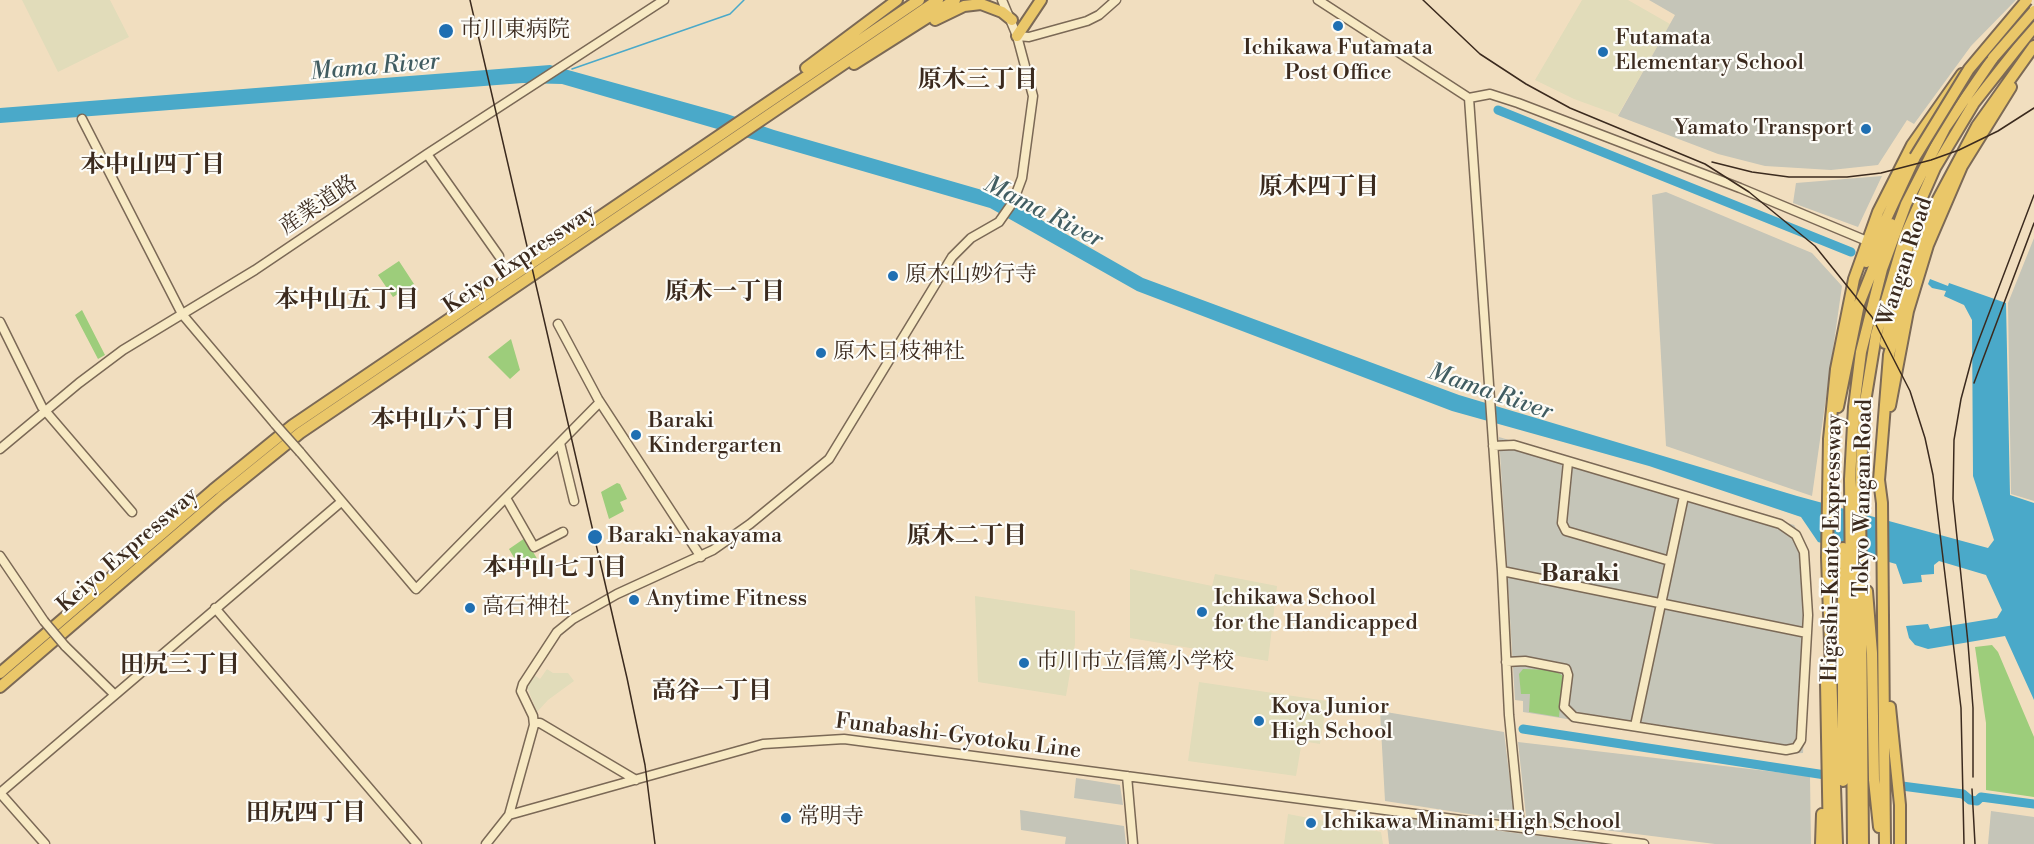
<!DOCTYPE html>
<html>
<head>
<meta charset="utf-8">
<style>
	body { margin:0 }
	canvas { display:block; background:#f1debf }
</style>
</head>
<body>
<canvas width="2034" height="844"></canvas>
<script>
const context = document.querySelector('canvas').getContext('2d');
context.lineJoin = 'round';
function fill(path, color) {
  context.fillStyle = color;
  context.fill(path, 'evenodd');
}
function poly(rows) {
  const path = new Path2D();
  for (const r of rows) {
    path.moveTo(r[0], r[1]);
    for (let i = 2; i < r.length; i += 2) path.lineTo(r[i], r[i + 1]);
  }
  return path;
}
function stroke(path, color, width, dash) {
  context.strokeStyle = color;
  context.lineWidth = width;
  context.lineCap = dash ? 'butt' : 'round';
  context.setLineDash(dash || []);
  context.stroke(path);
}
function drawText(font, color, halo, rows, align = 'center') {
  context.font = font + ' "Libre Bodoni","Noto Serif JP",serif';
  context.lineWidth = 4.5;
  context.setLineDash([]);
  context.textBaseline = 'middle';
  context.strokeStyle = halo;
  context.fillStyle = color;
  for (const [text, x, y, turn = 0] of rows) {
    context.save();
    context.translate(x, y);
    context.rotate((+turn || 0) * Math.PI / 180);
    context.textAlign = isNaN(turn) ? turn : align;
    if (halo) context.strokeText(text, 0, 0);
    context.fillText(text, 0, 0);
    context.restore();
  }
}
fill(poly([
	[22,0,110,0,129,37,58,72],
	[1582,0,1628,0,1670,24,1618,115,1574,99,1535,80],
	[1130,569,1212,586,1215,574,1277,586,1268,661,1130,638],
	[975,596,1075,611,1075,644,1066,696,978,682],
	[547,669,553,673,568,673,574,681,548,700,537,712,527,687,534,675,540,679],
	[1199,682,1327,701,1320,744,1302,741,1296,776,1188,761],
	[1288,814,1381,832,1383,844,1284,844]
]), '#e1dcba');
fill(poly([
	[1649,0,2016,0,1971,46,1914,124,1907,120,1878,165,1831,170,1765,166,1718,154,1618,116,1675,15],
	[1882,176,1858,227,1793,203,1796,183],
	[1666,192,1812,253,1842,286,1812,496,1666,446,1652,195],
	[2034,238,2034,501,2011,494,2008,303],
	[1499,437,1794,525,1807,547,1811,615,1803,753,1786,754,1523,712,1523,701,1515,700],
	[1380,711,1504,732,1514,814,1508,820,1385,801],
	[1518,742,1810,776,1811,844,1715,844,1533,821,1526,816],
	[1076,778,1120,785,1123,805,1074,798],
	[1020,810,1124,826,1126,844,1065,844,1066,837,1021,830],
	[1991,811,2034,817,2034,844,1988,844],
	[1386,816,1600,844,1389,844]
]), '#c5c5b8');
fill(poly([
	[399,261,414,284,393,297,378,275],
	[82,310,105,355,98,359,75,315],
	[511,339,520,370,510,379,488,357],
	[617,483,620,484,627,499,620,502,624,511,609,519,601,492],
	[525,538,539,562,522,571,509,549],
	[1992,645,1998,652,2034,737,2034,797,1986,790,1986,723,1975,647],
	[1523,669,1554,670,1563,676,1559,717,1529,712,1530,694,1521,694,1519,674]
]), '#9dcd7b');
fill(poly([
	[550,65,727,114,774,130,996,194,1143,278,1459,395,1797,496,1988,548,1994,540,1973,476,1972,320,1964,305,1944,296,1946,291,1932,288,1928,284,1930,279,1948,286,1949,283,2006,303,2010,495,2034,503,2034,700,2005,636,1928,649,1915,645,1909,638,1906,626,1928,624,1930,629,1997,618,2002,610,1986,575,1939,561,1934,565,1934,574,1921,575,1922,582,1903,584,1896,564,1818,542,1801,517,1649,466,1452,411,1137,291,990,208,562,84,523,83,0,123,0,108]
]), '#4aa9c9');
stroke(poly([
	[572,69,730,14,744,0]
]), '#4aa9c9', 1.5);
stroke(poly([
	[1498,110,1851,252],
	[1523,729,1832,776],
	[1879,783,1963,794,1970,800,1977,801,1981,797,2034,804]
]), '#4aa9c9', 9);
const secondary = poly([
	[1318,0,1469,98,1490,94,1518,103,1740,188,1867,241],
	[1017,36,1029,37,1087,21,1099,15,1116,0],
	[1469,98,1502,571,1509,715,1520,827],
	[82,119,182,314,275,424],
	[427,154,499,256],
	[0,322,42,407,132,512],
	[558,324,598,399,701,557],
	[560,443,574,501],
	[1493,446,1514,445,1780,524,1796,535,1804,552,1808,615,1801,740,1796,748,1786,750,1574,717,1564,707,1568,675,1566,669,1525,661,1506,662],
	[0,449,79,383,123,350,255,270,427,154,664,0],
	[300,452,416,589,600,402],
	[1568,462,1562,523,1566,531,1670,561],
	[506,498,534,547,563,532],
	[0,556,44,621],
	[1502,571,1807,633],
	[215,608,417,844],
	[65,646,114,694],
	[534,723,540,723,636,780],
	[1635,726,1684,496],
	[1127,776,1133,844],
	[0,793,341,502],
	[0,793,45,844],
	[509,815,763,744,844,739,1644,844],
	[486,844,509,815,534,725,533,716,521,691,523,684,557,632,573,619,617,594,713,550,750,524,829,459,952,257,971,238,999,222,1013,202,1022,178,1033,96,1017,36,1002,0]
]);
const highway = poly([
	[935,20,964,6,981,4,1002,12,1012,20],
	[1017,36,1041,0],
	[854,64,955,0],
	[806,68,897,0],
	[1866,262,1915,157],
	[1885,343,1909,242],
	[1890,406,1908,311,1928,245,1962,166,2011,87],
	[1838,407,1859,304,1891,224],
	[1843,548,1843,781],
	[1867,591,1872,653,1874,780,1879,827],
	[0,673,213,490,293,425,919,0],
	[1826,683,1829,844],
	[0,687,221,497,300,433,938,0],
	[1890,707,1900,805,1900,844],
	[1821,844,1822,814],
	[1837,844,1827,557,1829,439,1836,369,1854,279,1878,212,1912,145,1962,74],
	[1853,844,1850,479,1854,407,1861,352,1882,269,1906,204,1945,128,1993,58],
	[1863,844,1860,489,1864,408,1876,335,1905,236,1935,168,1974,103,2034,27],
	[1885,844,1882,503,1879,480,1889,355,1908,277,1937,201,1977,126,2034,46]
]);
stroke(secondary, '#7b6956', 11);
stroke(highway, '#7b6956', 14);
stroke(secondary, '#f7e9c3', 8);
stroke(highway, '#eac769', 10);
stroke(poly([
	[470,0,627,678,645,765,655,844],
	[1423,0,1480,54,1526,84,1570,108,1705,164,1749,192,1815,246,1872,317,1910,391,1925,438,1933,475,1961,708,1964,844],
	[1712,162,1752,172,1789,177,1847,177,1881,173,1931,160,1959,150,1998,131,2034,108],
	[1974,383,2034,223],
	[1973,777,1973,708,1968,643,1953,499,1954,440,1961,399,1972,358,2034,195],
	[1972,789,1975,844]
]), '#3b2a1e', 1.5);
const secondaryBridge = poly([
	[275,424,300,452],
	[44,621,65,646]
]);
const highwayBridge = poly([
	[1993,58,2034,11],
	[1915,157,1969,69,2027,0]
]);
stroke(secondaryBridge, '#7b6956', 11, []);
stroke(highwayBridge, '#7b6956', 14, []);
stroke(secondaryBridge, '#f7e9c3', 8);
stroke(highwayBridge, '#eac769', 10);
for (const [x, y, r, color] of [
	[1338,26,6,"#1f6fb2"],
	[446,31,8,"#1f6fb2"],
	[1603,52,6,"#1f6fb2"],
	[1866,129,6,"#1f6fb2"],
	[893,276,6,"#1f6fb2"],
	[821,353,6,"#1f6fb2"],
	[636,435,6,"#1f6fb2"],
	[595,537,8,"#1f6fb2"],
	[634,600,6,"#1f6fb2"],
	[470,608,6,"#1f6fb2"],
	[1202,612,6,"#1f6fb2"],
	[1024,663,6,"#1f6fb2"],
	[1259,721,6,"#1f6fb2"],
	[786,818,6,"#1f6fb2"],
	[1311,823,6,"#1f6fb2"]
]) {
  const dot = new Path2D();
  dot.arc(x, y, r, 0, 2 * Math.PI);
  context.fillStyle = color;
  context.fill(dot);
  stroke(dot, '#fdfcf7', 2);
}
drawText('22px', '#3b2a1e', '#fdfcf7', [
	["市川東病院",460,31],
	["Futamata",1615,39],
	["Elementary School",1615,64],
	["Ichikawa Futamata",1338,49,"center"],
	["Post Office",1338,74,"center"],
	["Yamato Transport",1854,129,"right"],
	["原木山妙行寺",905,276],
	["原木日枝神社",833,353],
	["Baraki",648,422],
	["Kindergarten",648,447],
	["Baraki-nakayama",608,537],
	["Ichikawa School",1214,599],
	["for the Handicapped",1214,624],
	["Anytime Fitness",646,600],
	["高石神社",482,608],
	["市川市立信篤小学校",1036,663],
	["Koya Junior",1271,708],
	["High School",1271,733],
	["常明寺",798,818],
	["Ichikawa Minami High School",1323,823]
], 'left');
drawText('22px', '#3b2a1e', '#fdfcf7', [
	["産業道路",319,206,-34],
	["Keiyo Expressway",520,260,-34],
	["Wangan Road",1906,262,-72],
	["Tokyo Wangan Road",1864,498,-89],
	["Higashi-Kanto Expressway",1833,548,-89],
	["Keiyo Expressway",128,551,-41],
	["Funabashi-Gyotoku Line",958,737,7]
]);
drawText('italic 24px', '#415d62', '#fdfcf7', [
	["Mama River",375,68,-5],
	["Mama River",1043,213,27],
	["Mama River",1490,393,19]
]);
drawText('bold 24px', '#3b2a1e', '#fdfcf7', [
	["原木三丁目",978,81],
	["本中山四丁目",153,166],
	["原木四丁目",1319,188],
	["原木一丁目",725,293],
	["本中山五丁目",347,301],
	["本中山六丁目",443,421],
	["原木二丁目",967,537],
	["本中山七丁目",555,569],
	["Baraki",1580,575],
	["田尻三丁目",180,666],
	["高谷一丁目",712,692],
	["田尻四丁目",306,814]
]);
</script>
</body>
</html>
